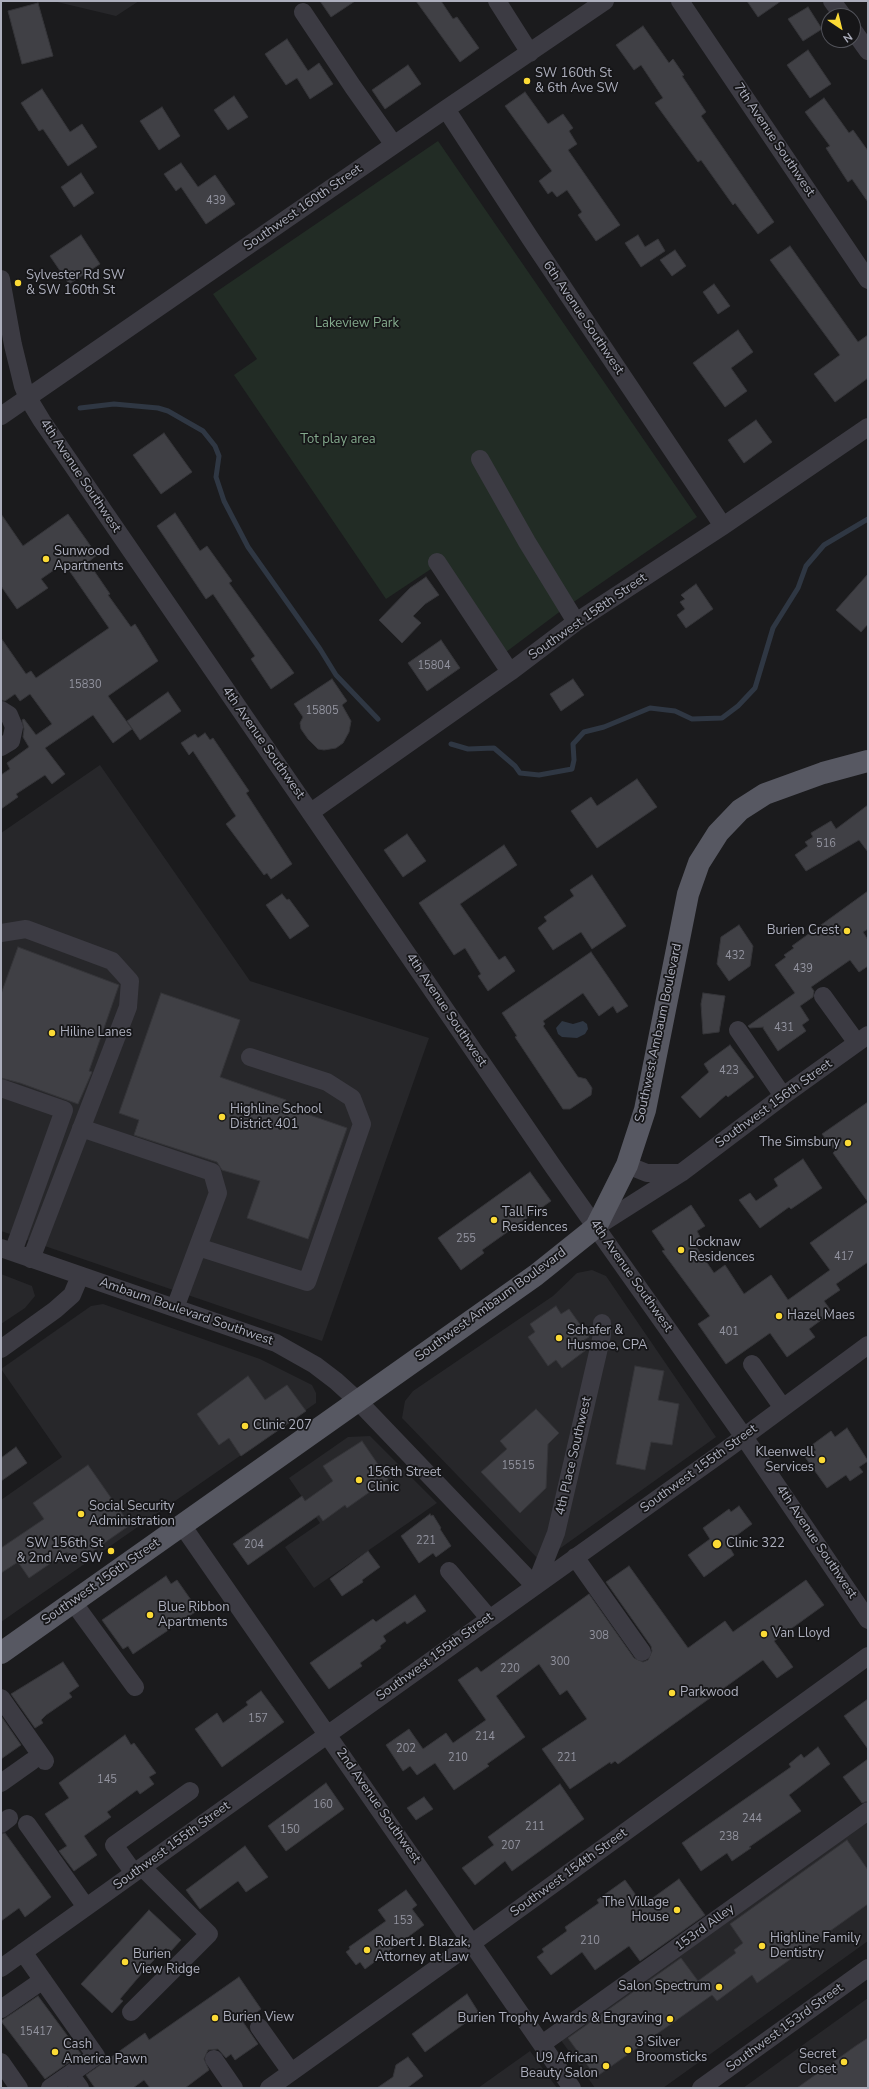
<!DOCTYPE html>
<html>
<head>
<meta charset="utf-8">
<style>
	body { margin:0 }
	#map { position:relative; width:869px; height:2089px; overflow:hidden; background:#1b1b1d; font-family:"Nunito Sans",sans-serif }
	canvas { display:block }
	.frame { position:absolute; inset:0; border:2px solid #adafbd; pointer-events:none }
	.north { position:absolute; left:821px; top:8px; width:40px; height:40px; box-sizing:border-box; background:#161618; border:1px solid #52535a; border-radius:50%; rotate:145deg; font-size:11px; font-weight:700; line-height:16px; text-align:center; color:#adafbd }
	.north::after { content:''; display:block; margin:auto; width:14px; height:18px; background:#fbda35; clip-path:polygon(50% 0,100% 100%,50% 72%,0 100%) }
</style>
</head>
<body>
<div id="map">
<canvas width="869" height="2089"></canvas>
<div class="frame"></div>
<div class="north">N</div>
</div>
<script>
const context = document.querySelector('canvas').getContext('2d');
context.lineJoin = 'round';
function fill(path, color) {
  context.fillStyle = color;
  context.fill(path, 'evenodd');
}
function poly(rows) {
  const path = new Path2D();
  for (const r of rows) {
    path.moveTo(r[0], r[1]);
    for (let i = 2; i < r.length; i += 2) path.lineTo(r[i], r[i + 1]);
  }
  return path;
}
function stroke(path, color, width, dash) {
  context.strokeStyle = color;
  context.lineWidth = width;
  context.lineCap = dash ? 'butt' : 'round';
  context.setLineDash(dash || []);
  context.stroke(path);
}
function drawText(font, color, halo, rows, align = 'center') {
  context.font = font + ' "Nunito Sans",sans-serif';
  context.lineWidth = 3.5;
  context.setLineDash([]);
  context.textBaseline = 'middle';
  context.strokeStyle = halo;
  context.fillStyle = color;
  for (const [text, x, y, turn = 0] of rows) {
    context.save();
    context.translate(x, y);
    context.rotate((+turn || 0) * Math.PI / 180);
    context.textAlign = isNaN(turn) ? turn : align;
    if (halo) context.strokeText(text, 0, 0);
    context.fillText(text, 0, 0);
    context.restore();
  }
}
fill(poly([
	[53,1,139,1,116,16],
	[100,765,250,981,429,1038,322,1341,1,1231,1,833],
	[592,1270,606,1276,716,1437,541,1562,402,1418,405,1401,413,1391,553,1296,577,1273],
	[1,1274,32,1286,35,1296,25,1308,1,1324],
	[103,1304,260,1359,312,1385,316,1393,316,1403,1,1622,1,1500,62,1457,1,1369,91,1306],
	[370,1436,437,1503,314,1588,285,1547,320,1523,289,1478,348,1437],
	[868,1804,868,1941,663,2088,595,2088,553,2029],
	[868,1998,868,2088,743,2088],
	[530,2051,557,2088,478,2088]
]), '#27272a');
fill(poly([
	[438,141,697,517,562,610,502,655,440,563,386,599,234,375,257,359,213,294]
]), '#222c25');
fill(poly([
	[562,1021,573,1024,583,1021,587,1024,588,1029,585,1034,577,1038,562,1037,558,1034,556,1028]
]), '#2f3743');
stroke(poly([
	[80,408,114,404,158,408,168,411,203,431,215,446,219,456,216,477,224,501,248,547,320,649,336,675,378,719],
	[451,744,468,749,494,748,515,766,520,773,539,775,572,769,574,760,573,744,584,732,604,727,650,708,675,711,692,719,722,718,738,706,755,688,773,628,798,588,806,566,824,545,868,519]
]), '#2f3743', 5);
const building = poly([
	[320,1,355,1,331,17,320,1],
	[416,1,441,1,453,19,457,17,479,48,460,62,416,1],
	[747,1,781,1,758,17,747,1],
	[38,3,53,56,22,64,8,11,38,3],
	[808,7,822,29,803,41,788,19,808,7],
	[643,26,669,63,673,59,684,75,682,76,706,112,701,116,774,222,758,234,735,203,733,205,701,160,698,162,655,103,663,98,641,65,634,70,616,45,643,26],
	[287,39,308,71,319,63,333,84,310,99,297,78,286,85,265,54,287,39],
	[808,50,831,84,810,98,787,65,808,50],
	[408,65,421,84,385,109,372,90,408,65],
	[42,89,70,132,82,124,97,147,68,166,43,129,39,131,21,103,42,89],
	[525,92,548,124,563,114,573,128,569,131,577,144,568,150,620,225,596,241,578,215,582,212,567,190,557,197,552,191,548,194,539,181,552,171,505,106,525,92],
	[234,96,248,117,228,130,214,110,234,96],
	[824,98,849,133,853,130,868,151,868,202,852,179,848,182,826,148,830,146,805,112,824,98],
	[162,107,180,136,159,150,140,121,162,107],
	[181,163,198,187,215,175,235,204,206,224,181,187,176,191,164,174,181,163],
	[81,173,94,193,74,207,61,187,81,173],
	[81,235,100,264,69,284,50,256,81,235],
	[638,235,645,247,658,239,665,251,641,267,625,243,638,235],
	[790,246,858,342,868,335,868,378,835,402,814,374,840,355,770,260,790,246],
	[675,250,686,266,672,276,660,260,675,250],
	[714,284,730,306,718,314,703,292,714,284],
	[738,330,753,352,731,368,747,391,725,407,693,363,738,330],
	[756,420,772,442,744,463,728,440,756,420],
	[164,433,192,472,161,494,133,455,164,433],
	[175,513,200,551,207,546,232,581,229,583,294,673,271,689,251,659,255,656,213,594,206,599,157,526,175,513],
	[1,514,23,546,68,514,97,555,88,562,110,594,108,595,131,627,135,624,158,661,108,696,132,729,113,743,93,715,45,748,65,774,52,784,45,775,16,794,18,797,1,809,1,775,10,769,7,763,29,747,23,737,24,729,22,720,24,719,36,735,52,724,30,694,20,701,15,694,5,701,1,700,1,638,26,674,31,671,36,678,109,628,64,563,41,579,48,588,17,609,1,586,1,514],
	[868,574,868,624,861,632,836,610,868,574],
	[426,577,439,595,425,604,413,616,421,623,402,643,379,620,410,588,426,577],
	[696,584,713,609,686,628,677,615,685,609,680,602,685,599,681,595,696,584],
	[441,640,460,668,427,691,408,663,441,640],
	[332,679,347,701,342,705,351,721,349,732,343,743,336,748,324,750,318,749,308,739,301,729,300,723,303,717,294,704,332,679],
	[573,679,584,695,561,711,550,694,573,679],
	[168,692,181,711,140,740,127,721,168,692],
	[205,733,210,740,213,738,249,791,246,793,292,864,271,879,267,873,264,875,226,824,236,816,193,751,189,755,181,743,195,734,198,738,205,733],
	[637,779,657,807,597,848,571,811,591,797,597,806,637,779],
	[868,805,868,852,859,840,806,871,795,855,808,846,805,842,813,837,811,833,831,821,836,829,868,805],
	[407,834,426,861,403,877,384,850,407,834],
	[504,845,517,865,460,904,499,960,505,956,515,971,488,991,478,976,481,974,465,948,454,955,419,903,504,845],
	[592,875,626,926,592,949,581,932,553,950,538,928,547,921,544,917,574,896,570,890,592,875],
	[868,891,868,929,863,932,868,940,868,966,859,972,850,960,811,987,814,991,813,997,800,1006,809,1020,802,1025,806,1031,778,1051,763,1028,764,1027,750,1028,748,1026,795,993,775,965,786,957,784,955,794,948,792,946,868,891],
	[282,894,287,900,289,899,309,926,290,939,266,905,282,894],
	[739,925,753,946,750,966,729,981,717,964,721,937,739,925],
	[18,947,119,985,89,1071,92,1072,78,1104,20,1083,1,1078,1,994,18,947],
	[591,952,628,1006,617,1013,613,1006,599,1016,583,993,543,1021,545,1024,543,1026,578,1077,586,1079,592,1088,591,1095,570,1109,563,1109,515,1037,517,1036,502,1013,591,952],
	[161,993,240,1020,220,1077,286,1100,284,1106,347,1128,308,1239,247,1218,260,1181,222,1170,217,1162,134,1135,139,1120,119,1113,161,993],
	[703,993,725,996,719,1032,703,1034,701,1004,703,993],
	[730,1045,754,1077,728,1097,726,1095,700,1118,681,1097,709,1072,704,1064,730,1045],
	[868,1102,868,1262,836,1284,840,1290,824,1301,832,1312,809,1329,815,1337,787,1357,770,1333,726,1364,698,1324,710,1316,662,1251,665,1250,652,1231,691,1205,705,1226,697,1231,700,1237,693,1242,714,1273,725,1265,744,1294,771,1275,788,1300,830,1270,810,1243,868,1202,833,1153,835,1151,822,1134,868,1102],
	[803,1159,822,1188,791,1209,789,1207,760,1228,739,1200,750,1193,756,1201,778,1186,774,1179,803,1159],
	[530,1172,551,1201,482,1250,484,1253,461,1270,438,1238,530,1172],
	[556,1306,561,1314,569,1309,589,1337,584,1340,586,1343,583,1345,586,1350,562,1368,556,1360,548,1366,528,1337,535,1332,530,1324,556,1306],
	[635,1366,664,1371,658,1400,679,1404,672,1445,651,1442,645,1470,616,1464,635,1366],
	[248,1376,265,1400,287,1385,306,1411,241,1456,229,1438,219,1445,197,1414,248,1376],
	[536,1409,559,1433,548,1444,546,1488,520,1513,481,1472,507,1449,500,1441,536,1409],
	[847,1428,868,1461,859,1467,863,1472,850,1481,846,1475,827,1488,805,1457,816,1450,812,1445,831,1431,835,1437,847,1428],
	[362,1441,388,1479,347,1508,345,1505,323,1521,319,1515,248,1565,233,1544,302,1496,305,1501,333,1481,323,1466,362,1441],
	[16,1447,27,1463,1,1481,1,1458,16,1447],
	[88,1465,130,1525,74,1564,67,1552,29,1578,18,1562,1,1573,1,1548,44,1519,33,1503,88,1465],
	[739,1506,752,1524,729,1541,733,1546,730,1548,734,1555,704,1577,688,1555,710,1539,703,1528,729,1509,731,1512,739,1506],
	[430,1514,431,1516,433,1515,441,1528,440,1529,451,1546,436,1557,433,1553,419,1563,401,1536,430,1514],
	[368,1551,380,1567,362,1580,363,1582,342,1596,330,1579,368,1551],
	[629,1566,688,1648,725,1621,733,1632,806,1580,824,1605,774,1641,793,1667,777,1678,763,1660,618,1764,615,1761,611,1764,610,1762,570,1789,542,1749,587,1719,567,1690,560,1695,539,1664,496,1696,525,1737,487,1764,489,1766,454,1790,435,1763,417,1775,410,1766,403,1771,386,1745,409,1729,423,1749,446,1733,453,1743,486,1720,458,1680,477,1667,481,1672,589,1594,634,1658,643,1662,648,1660,652,1651,651,1646,606,1582,629,1566],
	[166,1576,171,1584,177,1580,198,1610,133,1654,128,1646,123,1649,102,1620,166,1576],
	[415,1595,426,1611,407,1624,405,1621,383,1636,386,1641,380,1646,381,1648,360,1663,362,1666,329,1689,310,1663,373,1619,376,1622,415,1595],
	[63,1662,79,1686,69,1693,72,1697,46,1715,41,1720,43,1723,35,1728,11,1694,63,1662],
	[261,1691,284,1722,222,1767,195,1729,217,1713,223,1723,248,1705,246,1702,261,1691],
	[868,1699,868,1749,844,1716,868,1699],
	[1,1716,21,1745,1,1759,1,1716],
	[125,1735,131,1745,134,1743,156,1773,149,1777,154,1784,140,1794,137,1790,107,1812,111,1817,84,1836,97,1855,74,1871,59,1851,67,1846,45,1814,69,1798,59,1783,125,1735],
	[818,1747,830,1764,789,1795,801,1811,749,1847,751,1848,732,1861,727,1853,701,1871,682,1843,791,1767,789,1764,801,1754,804,1758,818,1747],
	[868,1759,868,1801,862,1803,843,1777,868,1759],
	[326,1783,344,1809,286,1851,268,1826,326,1783],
	[560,1784,584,1819,512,1871,505,1861,475,1885,462,1868,494,1845,488,1837,560,1784],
	[424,1797,433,1809,416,1820,407,1808,424,1797],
	[5,1833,51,1897,25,1917,19,1908,1,1921,1,1834,5,1833],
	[847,1840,868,1870,868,1904,757,1983,752,1975,717,2001,712,1995,596,2077,568,2038,681,1958,698,1981,736,1953,734,1950,743,1943,730,1924,847,1840],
	[245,1846,268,1877,246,1892,238,1881,200,1909,186,1890,245,1846],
	[679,1879,705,1915,640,1961,629,1946,595,1970,582,1952,551,1975,537,1957,544,1952,542,1949,567,1931,565,1927,599,1903,597,1900,625,1880,643,1905,679,1879],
	[406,1890,417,1905,412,1909,424,1925,365,1969,360,1962,356,1965,346,1952,350,1949,349,1947,386,1921,378,1910,406,1890],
	[149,1910,181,1940,170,1952,166,1948,148,1966,120,1999,123,2001,112,2013,81,1984,149,1910],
	[239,1977,261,2009,243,2022,258,2044,235,2060,231,2054,226,2058,218,2049,208,2050,204,2059,209,2070,185,2088,150,2088,144,2080,133,2088,95,2088,86,2075,145,2033,149,2040,239,1977],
	[467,1994,479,2013,425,2052,412,2034,467,1994],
	[38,1996,81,2054,45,2079,1,2021,38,1996],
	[868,2038,868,2088,797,2088,857,2045,868,2038],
	[408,2057,423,2076,407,2088,377,2088,393,2077,396,2065,408,2057]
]);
fill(building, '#404045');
stroke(building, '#353539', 1);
stroke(poly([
	[497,1,530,53],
	[680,1,868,280],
	[832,1,843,16],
	[303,12,353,87,394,145],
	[853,30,868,51],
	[446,109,530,238,723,526],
	[1,279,13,345,23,386,28,398,42,421,554,1168,744,1437,868,1620],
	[1,416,446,109,605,1],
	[480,459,527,542,576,622],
	[437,562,510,672],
	[1,710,9,715,14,727,11,741,1,747],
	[311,812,510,672,576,622,723,526,868,427],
	[1,933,26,929,112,961,130,981,128,1007,31,1259],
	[823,996,857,1043],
	[738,1030,783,1096],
	[1,1088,64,1110,13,1252],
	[81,1128,212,1172,218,1193,175,1308],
	[627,1165,647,1173,681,1173],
	[596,1227,681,1173,783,1096,868,1035],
	[198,1247,307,1282,362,1124,352,1098,327,1082,250,1057],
	[1,1248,276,1343,315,1365,336,1381,358,1401,535,1586,556,1533,602,1335,602,1323],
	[1,1349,55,1310,72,1295,80,1276],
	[752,1364,783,1408],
	[182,1525,572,2088],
	[575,1557,642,1652],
	[449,1571,489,1618],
	[73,1602,135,1687],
	[1,1698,45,1761],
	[1,1783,32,1761],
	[1,1824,9,1818],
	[27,1824,86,1907],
	[134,1873,114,1845,190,1791],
	[23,1952,96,2056,50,2088],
	[1,1968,730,1447,868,1345],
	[1,2009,43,1980],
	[131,2012,209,1934,142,1867],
	[259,2027,291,2072],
	[542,2044,868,1811],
	[214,2059,234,2088],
	[1,2062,19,2088],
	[70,2074,80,2088],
	[269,2088,472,1943,868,1656],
	[701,2088,868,1968]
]), '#3c3b43', 18);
stroke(poly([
	[1,1653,536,1275,596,1227,627,1165,645,1110,688,894,699,863,718,833,740,810,765,794,823,773,868,761]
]), '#575862', 22);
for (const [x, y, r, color] of [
	[527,81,4,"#fbda35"],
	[18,283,4,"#fbda35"],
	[46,559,4,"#fbda35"],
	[847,931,4,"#fbda35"],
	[52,1033,4,"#fbda35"],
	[222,1117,4,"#fbda35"],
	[848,1143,4,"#fbda35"],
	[494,1220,4,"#fbda35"],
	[681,1250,4,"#fbda35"],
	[779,1316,4,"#fbda35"],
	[559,1338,4,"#fbda35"],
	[245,1426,4,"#fbda35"],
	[822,1460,4,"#fbda35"],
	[359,1480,4,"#fbda35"],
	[81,1514,4,"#fbda35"],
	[717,1544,5,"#fbda35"],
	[111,1551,4,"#fbda35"],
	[150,1615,4,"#fbda35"],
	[764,1634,4,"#fbda35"],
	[672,1693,4,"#fbda35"],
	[677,1910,4,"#fbda35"],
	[762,1946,4,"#fbda35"],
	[367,1950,4,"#fbda35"],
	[125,1962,4,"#fbda35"],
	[719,1987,4,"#fbda35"],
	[215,2018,4,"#fbda35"],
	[670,2019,4,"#fbda35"],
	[628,2050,4,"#fbda35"],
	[55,2052,4,"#fbda35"],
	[844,2062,4,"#fbda35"],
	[606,2066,4,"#fbda35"]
]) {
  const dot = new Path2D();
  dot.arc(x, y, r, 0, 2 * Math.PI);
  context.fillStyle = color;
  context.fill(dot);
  stroke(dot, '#161618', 1.5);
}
drawText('11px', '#92939f', null, [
	["439",216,201],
	["15804",434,666],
	["15830",85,685],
	["15805",322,711],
	["516",826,844],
	["432",735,956],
	["439",803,969],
	["431",784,1028],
	["423",729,1071],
	["255",466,1239],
	["417",844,1257],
	["401",729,1332],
	["15515",518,1466],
	["221",426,1541],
	["204",254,1545],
	["308",599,1636],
	["300",560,1662],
	["220",510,1669],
	["157",258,1719],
	["214",485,1737],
	["202",406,1749],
	["210",458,1758],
	["221",567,1758],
	["145",107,1780],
	["160",323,1805],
	["244",752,1819],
	["211",535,1827],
	["150",290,1830],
	["238",729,1837],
	["207",511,1846],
	["153",403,1921],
	["210",590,1941],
	["15417",36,2032]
]);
drawText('13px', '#adafbd', '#161618', [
	["SW 160th St",535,74],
	["& 6th Ave SW",535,89],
	["Sylvester Rd SW",26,276],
	["& SW 160th St",26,291],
	["Sunwood",54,552],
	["Apartments",54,567],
	["Burien Crest",839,931,"right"],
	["Hiline Lanes",60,1033],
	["Highline School",230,1110],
	["District 401",230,1125],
	["The Simsbury",840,1143,"right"],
	["Tall Firs",502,1213],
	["Residences",502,1228],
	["Locknaw",689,1243],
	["Residences",689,1258],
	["Hazel Maes",787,1316],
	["Schafer &",567,1331],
	["Husmoe, CPA",567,1346],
	["Clinic 207",253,1426],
	["Kleenwell",814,1453,"right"],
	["Services",814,1468,"right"],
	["156th Street",367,1473],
	["Clinic",367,1488],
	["Social Security",89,1507],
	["Administration",89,1522],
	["SW 156th St",103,1544,"right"],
	["& 2nd Ave SW",103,1559,"right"],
	["Clinic 322",726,1544],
	["Blue Ribbon",158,1608],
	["Apartments",158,1623],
	["Van Lloyd",772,1634],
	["Parkwood",680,1693],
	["The Village",669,1903,"right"],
	["House",669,1918,"right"],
	["Highline Family",770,1939],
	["Dentistry",770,1954],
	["Robert J. Blazak,",375,1943],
	["Attorney at Law",375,1958],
	["Burien",133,1955],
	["View Ridge",133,1970],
	["Salon Spectrum",711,1987,"right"],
	["Burien View",223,2018],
	["Burien Trophy Awards & Engraving",662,2019,"right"],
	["3 Silver",636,2043],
	["Broomsticks",636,2058],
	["Cash",63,2045],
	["America Pawn",63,2060],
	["Secret",836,2055,"right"],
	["Closet",836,2070,"right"],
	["U9 African",598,2059,"right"],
	["Beauty Salon",598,2074,"right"]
], 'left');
drawText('13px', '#adafbd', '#161618', [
	["7th Avenue Southwest",774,140,56],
	["Southwest 160th Street",303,208,-35],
	["6th Avenue Southwest",583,318,56],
	["4th Avenue Southwest",80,476,56],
	["Southwest 158th Street",588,617,-35],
	["4th Avenue Southwest",263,743,55],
	["4th Avenue Southwest",446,1010,56],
	["Southwest Ambaum Boulevard",659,1033,-78],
	["Southwest 156th Street",774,1104,-36],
	["4th Avenue Southwest",631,1276,55],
	["Southwest Ambaum Boulevard",491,1305,-36],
	["Ambaum Boulevard Southwest",186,1312,19],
	["4th Place Southwest",574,1456,-77],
	["Southwest 155th Street",699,1469,-36],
	["4th Avenue Southwest",816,1542,56],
	["Southwest 156th Street",101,1582,-35],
	["Southwest 155th Street",435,1657,-36],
	["2nd Avenue Southwest",378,1806,55],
	["Southwest 155th Street",172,1846,-36],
	["Southwest 154th Street",569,1873,-36],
	["153rd Alley",705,1928,-36],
	["Southwest 153rd Street",785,2028,-36]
]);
drawText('13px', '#83a98c', '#161618', [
	["Lakeview Park",357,324],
	["Tot play area",338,440]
]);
</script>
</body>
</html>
